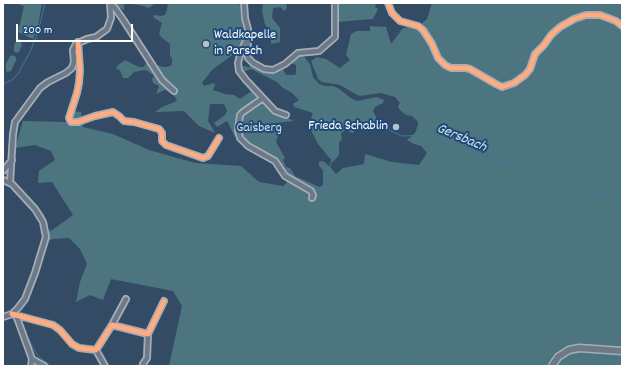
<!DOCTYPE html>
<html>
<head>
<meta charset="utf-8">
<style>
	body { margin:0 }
	#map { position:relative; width:625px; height:369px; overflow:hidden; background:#344b65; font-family:Dekko,sans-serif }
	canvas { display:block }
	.frame { position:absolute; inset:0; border:4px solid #fff; pointer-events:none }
	.scale { position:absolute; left:16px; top:24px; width:117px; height:18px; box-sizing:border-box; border:2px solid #fff; border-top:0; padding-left:5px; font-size:12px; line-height:14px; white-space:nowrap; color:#fff; -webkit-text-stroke:3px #1f4a7a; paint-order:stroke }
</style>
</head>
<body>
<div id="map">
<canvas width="625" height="369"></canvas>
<div class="frame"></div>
<div class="scale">200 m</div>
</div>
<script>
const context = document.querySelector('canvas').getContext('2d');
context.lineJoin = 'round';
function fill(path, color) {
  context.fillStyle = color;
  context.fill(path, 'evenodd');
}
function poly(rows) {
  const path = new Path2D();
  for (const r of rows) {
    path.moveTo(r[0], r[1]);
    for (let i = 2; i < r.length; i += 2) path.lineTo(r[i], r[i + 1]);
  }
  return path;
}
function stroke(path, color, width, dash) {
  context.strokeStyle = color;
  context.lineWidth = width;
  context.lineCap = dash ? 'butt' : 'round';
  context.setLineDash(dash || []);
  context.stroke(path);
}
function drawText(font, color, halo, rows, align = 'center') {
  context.font = font + ' Dekko,sans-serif';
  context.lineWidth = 4;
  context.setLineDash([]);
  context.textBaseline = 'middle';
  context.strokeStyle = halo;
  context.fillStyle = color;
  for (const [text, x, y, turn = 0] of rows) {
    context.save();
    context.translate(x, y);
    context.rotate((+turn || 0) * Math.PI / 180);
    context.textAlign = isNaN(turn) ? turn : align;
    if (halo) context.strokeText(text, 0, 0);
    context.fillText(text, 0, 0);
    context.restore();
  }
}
fill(poly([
	[15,3,42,3,38,26,33,39,18,32,24,6],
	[111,3,156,3,149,8,139,5,124,3,124,10],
	[168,3,235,3,240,5,241,16,244,35,238,51,212,70,202,83,204,86,214,83,215,85,213,90,225,94,234,95,240,99,253,90,260,98,242,111,237,120,235,137,227,121,217,127,214,123,225,115,227,111,224,104,210,104,208,121,215,133,199,126,184,111,155,112,162,107,177,101,173,93,165,90,156,94,159,86,153,83,152,79,154,76,148,71,144,70,134,72,128,78,123,78,120,70,116,69,117,66,125,60,139,67,144,67,146,63,151,63,163,67,167,67,172,65,172,59,170,55,170,44,161,37,159,34,162,23,154,18,153,15,161,16,165,15,167,10],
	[263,3,286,3,287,8,284,11,281,7,273,8,272,18,280,28,280,42,271,44,271,36,265,24,262,11],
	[336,3,376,3,375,7,378,9,373,19,337,22],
	[432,3,622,3,622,366,169,366,182,306,173,291,111,279,103,300,90,295,76,302,80,282,87,264,80,249,69,238,53,239,47,241,48,233,73,215,52,182,38,183,39,171,55,160,51,151,35,145,15,148,23,121,66,122,70,111,81,112,83,127,113,134,149,150,195,163,241,166,259,182,283,186,291,179,278,160,256,147,248,143,241,133,241,125,243,114,264,100,277,113,294,121,275,123,276,127,279,132,276,142,285,158,283,160,286,167,290,168,295,176,319,187,322,186,323,184,323,170,319,166,319,162,323,161,329,166,336,174,343,168,364,164,365,154,392,162,419,165,427,153,421,146,414,144,407,140,415,133,418,125,418,122,412,116,406,115,400,110,398,106,400,103,395,97,381,93,359,96,340,85,322,82,318,79,311,61,317,57,326,59,340,68,350,60,346,55,351,34,357,31,370,31,370,26,386,27,391,44,403,28,419,26,427,19],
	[18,38,20,39,22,45,19,52,16,53,14,51,14,45],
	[302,54,310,64,313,77,319,84,325,86,333,86,338,88,351,98,357,101,377,97,384,100,383,103,375,107,373,111,376,117,377,129,355,130,353,133,345,130,341,133,342,140,339,142,339,155,333,162,318,144,312,132,310,122,313,113,294,107,293,104,299,100,292,93,283,88,277,82,251,69,243,72,240,69,243,66,249,67,253,65,269,72,282,67,286,75,295,75,296,73,296,65,289,62],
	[12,55,16,57,16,60,11,71,7,72,6,70,6,64,10,56]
]), '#4d757f');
stroke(poly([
	[247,3,247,13],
	[249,23,252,33,250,48],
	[251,58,256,62],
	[269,71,288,81,300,84,303,86,305,93,303,105,319,118,361,125,377,121,389,130,402,136,427,135,435,138,446,140,458,148,477,155,489,162,500,160,524,163,548,175,570,191,579,188,586,192,605,193,622,205],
	[3,84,12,80,18,74,30,52,38,32,45,3],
	[324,119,321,129,327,138,328,143,334,152,326,181,320,197,335,221,340,225,338,251,346,272,348,292,366,317,402,354,408,366],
	[17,187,32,200],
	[36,205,43,213,47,224],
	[38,270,44,254,50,230],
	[6,318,13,318,18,328],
	[26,335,38,356,51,366]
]), '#44799a', 1);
const minor = poly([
	[244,3,245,18,249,33,240,55,238,63,239,71,246,80,275,111,286,115],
	[388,3,392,13,400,21,418,26,423,30,432,44,438,58,445,65,451,68,466,68,470,69,496,84,502,87,514,83,525,75,530,69,535,54,544,45,551,35,560,27,574,19,586,15,600,15,616,21,622,26],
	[111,5,115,8,124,21,162,80,174,91],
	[249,33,247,52,248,58,253,63,264,69,273,70,285,64,298,53,319,51,335,37,335,3],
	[78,42,80,70,79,83,77,93,69,118,71,122,78,122,95,116,113,112,119,116,124,121,134,122,159,129,162,133,162,141,166,145,203,158,208,156,219,138],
	[263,98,243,112,240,115,238,130,240,138,248,146,275,161,285,176,311,191,313,195,312,198],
	[3,171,12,160],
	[3,180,12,184,35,209,43,222,46,237,35,273,25,299,18,308,12,314,3,317],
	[10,183,13,134,15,122,40,88,48,82,66,73,72,68,74,62,73,50,76,44,87,39,96,37,107,29,111,18,110,3],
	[12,314,53,325,60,330,72,344,79,348,96,350,112,325,148,334,164,301],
	[16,315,32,359,31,366],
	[112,325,126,299],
	[96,350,105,366],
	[32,359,44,366],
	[143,364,147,358,148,334]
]);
const secondary = poly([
	[552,366,558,357,569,350,579,348,622,351]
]);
stroke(minor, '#a4aeba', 8);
stroke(secondary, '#a4aeba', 9);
stroke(minor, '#6d7986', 4.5);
stroke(secondary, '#6d7986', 6);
stroke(poly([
	[388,3,392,13,400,21,418,26,423,30,432,44,438,58,445,65,451,68,466,68,470,69,496,84,502,87,514,83,525,75,530,69,535,54,544,45,551,35,560,27,574,19,586,15,600,15,616,21,622,26],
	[78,42,80,70,79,83,77,93,69,118,71,122,78,122,95,116,113,112,119,116,124,121,134,122,159,129,162,133,162,141,166,145,203,158,208,156,219,138],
	[12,314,53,325,60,330,72,344,79,348,96,350,112,325,148,334,164,301]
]), '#ffac80', 5);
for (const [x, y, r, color] of [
	[206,44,4,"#b8c0c9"],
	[396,127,4,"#b8c0c9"]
]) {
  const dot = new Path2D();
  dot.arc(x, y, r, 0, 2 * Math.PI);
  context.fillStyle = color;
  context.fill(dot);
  stroke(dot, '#1f4a7a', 1.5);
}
drawText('14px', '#fff', '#1f4a7a', [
	["Waldkapelle",214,36],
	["in Parsch",214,52],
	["Frieda Schablin",388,127,"right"]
], 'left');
drawText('14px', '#d4dee0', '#1f4a7a', [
	["Gaisberg",259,129]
]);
drawText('italic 15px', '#d1dfe7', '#1f4a7a', [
	["Gersbach",461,139,23]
]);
</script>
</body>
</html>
